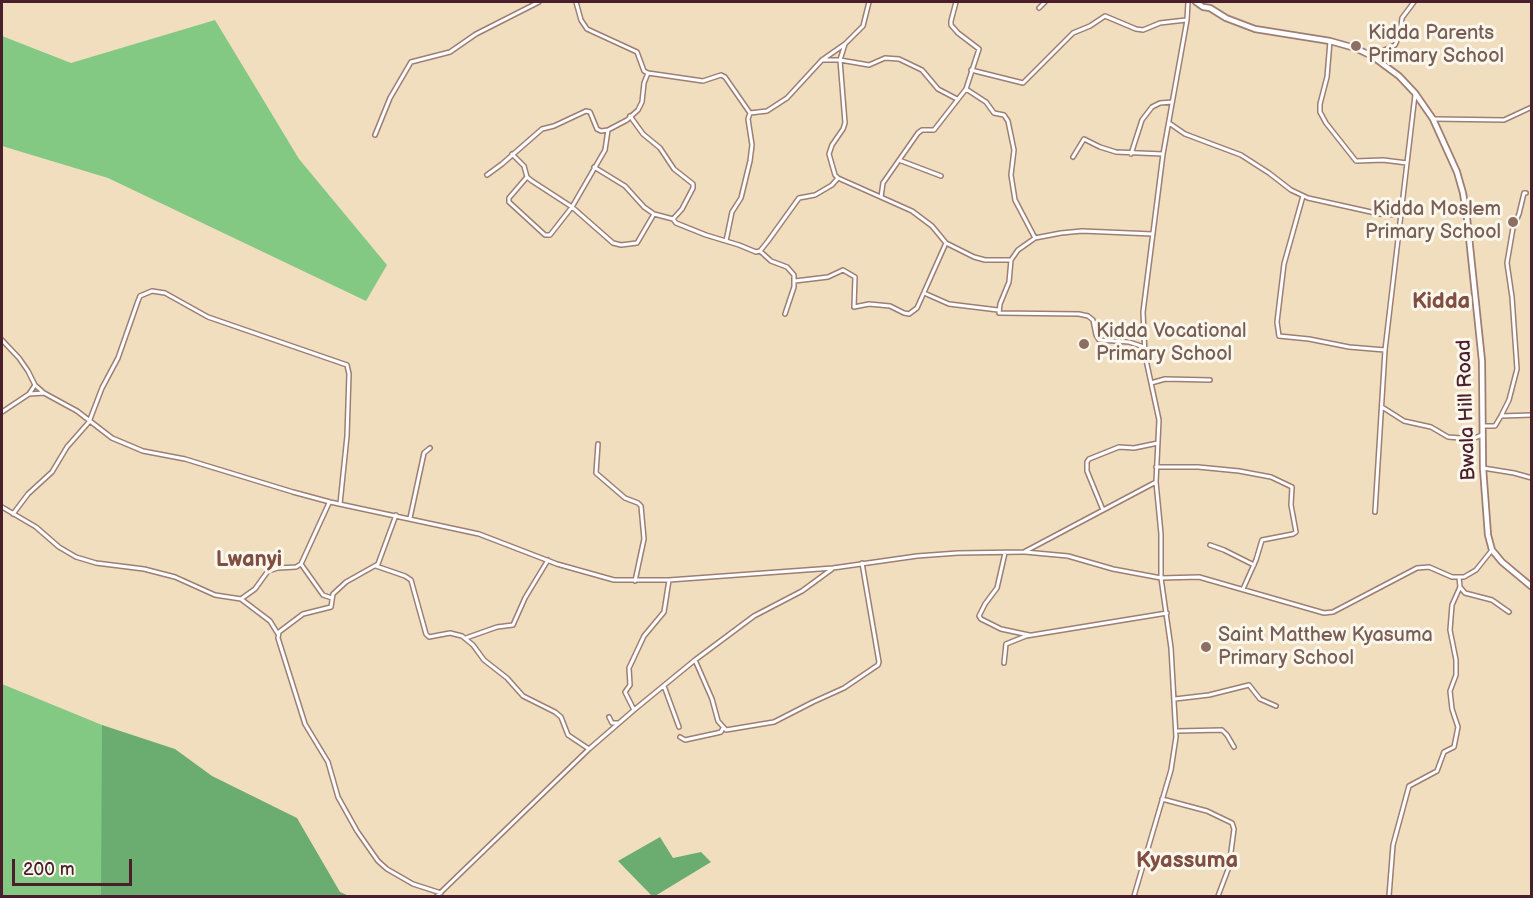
<!DOCTYPE html>
<html>
<head>
<meta charset="utf-8">
<style>
	body { margin:0 }
	#map { position:relative; width:1533px; height:898px; overflow:hidden; background:#f1debe; font-family:"Balsamiq Sans",sans-serif }
	canvas { display:block }
	.frame { position:absolute; inset:0; border:3px solid #4a1f2b; pointer-events:none }
	.scale { position:absolute; left:12px; top:859px; width:120px; height:27px; box-sizing:border-box; border:3px solid #4a1f2b; border-top:0; padding-left:8px; font-size:18px; line-height:21px; white-space:nowrap; color:#4a1f2b; -webkit-text-stroke:4px #fbf7ec; paint-order:stroke }
</style>
</head>
<body>
<div id="map">
<canvas width="1533" height="898"></canvas>
<div class="frame"></div>
<div class="scale">200 m</div>
</div>
<script>
const context = document.querySelector('canvas').getContext('2d');
context.lineJoin = 'round';
function fill(path, color) {
  context.fillStyle = color;
  context.fill(path, 'evenodd');
}
function poly(rows) {
  const path = new Path2D();
  for (const r of rows) {
    path.moveTo(r[0], r[1]);
    for (let i = 2; i < r.length; i += 2) path.lineTo(r[i], r[i + 1]);
  }
  return path;
}
function stroke(path, color, width, dash) {
  context.strokeStyle = color;
  context.lineWidth = width;
  context.lineCap = dash ? 'butt' : 'round';
  context.setLineDash(dash || []);
  context.stroke(path);
}
function drawText(font, color, halo, rows, align = 'center') {
  context.font = font + ' "Balsamiq Sans",sans-serif';
  context.lineWidth = 6;
  context.setLineDash([]);
  context.textBaseline = 'middle';
  context.strokeStyle = halo;
  context.fillStyle = color;
  for (const [text, x, y, turn = 0] of rows) {
    context.save();
    context.translate(x, y);
    context.rotate((+turn || 0) * Math.PI / 180);
    context.textAlign = isNaN(turn) ? turn : align;
    if (halo) context.strokeText(text, 0, 0);
    context.fillText(text, 0, 0);
    context.restore();
  }
}
fill(poly([
	[215,20,299,159,387,265,366,301,108,178,2,146,2,36,71,63],
	[2,684,185,759,295,896,2,896]
]), '#84c983');
fill(poly([
	[102,725,175,749,212,776,297,818,340,892,349,896,101,896],
	[660,837,673,858,701,852,711,862,655,896,652,896,618,861]
]), '#6bad71');
const street = poly([
	[576,2,581,20,587,29,637,52,644,71,648,73,703,81,721,75,725,77,750,113],
	[1039,8,1045,2],
	[1330,41,1327,77,1320,104,1320,112,1326,123,1356,161,1383,160,1407,163],
	[845,44,840,60,845,123,843,129,832,145,829,154,835,175,838,178,912,211,932,226,946,243,974,257,985,260,1011,260,1018,250,1035,238,1061,233,1082,231,1153,234],
	[1372,56,1395,45,1400,34,1402,18,1414,2],
	[822,60,840,60,869,65,885,58,899,59,922,70,938,89,957,99],
	[971,70,1023,83,1073,33,1090,26,1105,16,1136,29,1143,30,1160,23,1186,20],
	[966,89,986,102,994,113,1004,115,1008,121,1014,150,1011,175,1015,200,1035,238],
	[630,116,643,134,660,148,674,169,693,184,693,188,682,209,673,219],
	[1434,119,1504,120,1532,107],
	[1169,123,1185,134,1241,155,1269,173,1291,190,1308,198,1380,214,1401,215],
	[375,135,390,98,411,62,450,52,476,34,539,2],
	[512,154,524,166,527,177,532,181,572,207,613,243,621,245,637,243,654,214],
	[1131,154,1142,120,1152,107,1160,103,1172,102],
	[1073,157,1084,139,1100,147,1116,152,1163,154],
	[899,160,941,176],
	[594,167,625,186,644,207,654,214,673,219,676,223,706,235,739,245,756,252,760,251,768,241,799,198,815,195,832,185,838,178],
	[487,175,502,164,542,129,554,126,586,111,590,112,597,129,601,131,608,130],
	[527,177,509,198,509,202,545,235,550,235,572,207,605,150,608,130,627,120,638,110,642,102,644,83,648,73],
	[1303,196,1284,264,1277,322,1279,336,1309,339,1349,347,1385,350],
	[881,197,883,183,918,133,922,130,934,130,966,89,979,49,958,33,951,25,951,21,956,2],
	[726,241,732,212,741,198,750,161,752,145,748,119,750,113,767,111,787,98,822,60,845,44,863,26,869,2],
	[760,251,771,261,787,267,794,275,794,287,785,314],
	[1011,260,1009,282,1000,304,999,313,1079,314,1088,316,1093,320,1096,335,1099,340,1129,342,1144,347],
	[795,281,828,277,843,270,855,277,854,307,869,304,890,306,904,313,909,314,917,308,946,243],
	[924,293,949,304,998,310],
	[2,340,19,358,28,371,35,385,44,393,77,411,112,438,143,451,185,459,293,492,330,502,479,534,557,564,614,580,669,580,833,568,917,556,958,553,1024,552,1156,482],
	[1151,383,1165,379,1210,380],
	[29,394,35,385],
	[1382,407,1404,421,1431,427,1448,437,1472,439,1482,435],
	[2,412,29,394,44,393],
	[1501,416,1532,415],
	[1483,426,1495,426,1501,416,1509,400,1517,369,1512,297,1507,263,1513,228,1519,214,1524,193,1526,193],
	[598,444,596,473,625,498,638,503,641,506,644,539,635,581],
	[1156,467,1198,467,1239,471,1271,477,1292,487,1291,505,1296,532,1293,534,1262,540,1256,560,1243,589],
	[1483,468,1514,473,1532,478],
	[2,507,36,527,59,547,76,557,96,563,144,569,175,577,215,595,241,599,270,621,278,634],
	[1103,510,1087,471,1087,462,1089,459,1119,447,1134,448,1158,443],
	[1375,512,1385,350,1415,95],
	[13,514,28,494,52,472,67,447,89,422,102,388,118,358,138,301,140,296,152,291,165,293,208,317,347,365,349,374,347,436,340,504],
	[396,515,378,564,346,582,333,594,331,607,303,614,279,632,278,638,305,724,328,762,338,797,357,831,378,861,387,869,413,884,441,893],
	[410,518,424,453,430,448],
	[1210,545,1224,550,1254,565],
	[1025,552,1068,556,1113,569,1161,578,1199,577,1324,613,1333,612,1417,568,1429,567,1452,577,1464,577,1476,570,1492,550],
	[1005,553,997,588,985,604,979,616,981,619,1001,629,1029,635],
	[301,564,323,595,332,598],
	[376,566,405,576,411,580,426,634,429,637,450,633,462,636,473,645,484,660,507,678,523,696,555,712,561,717,568,735,589,749],
	[1459,577,1460,587,1465,593,1492,600,1509,612],
	[241,599,255,589,268,571,278,568,296,567,301,564,329,503],
	[466,638,497,627,513,625,525,598,548,560],
	[695,660,712,699,718,721,726,730,774,722,813,702,844,688,878,665,879,662,862,563],
	[1004,663,1006,644,1026,636,1167,613],
	[664,686,679,727],
	[1175,699,1209,695,1249,685,1260,699,1276,706],
	[634,710,625,692,630,685,629,668,644,636,664,612,669,580],
	[609,717,612,723,618,723],
	[1177,731,1222,730,1227,735,1234,747],
	[680,737,685,740,717,733,721,732,723,728],
	[1162,799,1207,811,1232,823,1234,829,1229,867,1218,896],
	[437,896,589,749,634,710,695,660,754,616,802,591,832,569],
	[1134,896,1171,770,1176,737,1171,648,1161,578,1161,534,1156,482,1159,420,1145,355,1143,312,1163,154,1187,20,1188,2],
	[1389,896,1393,845,1409,786,1437,771,1444,752,1454,747,1458,727,1452,709,1450,691,1456,675,1456,660,1450,630,1452,605,1460,587]
]);
const secondary = poly([
	[1196,2,1203,7,1210,8,1226,18,1255,29,1330,41,1355,48,1372,56,1399,76,1415,93,1433,119,1457,172,1463,193,1467,218,1482,361,1483,468,1488,535,1492,550,1502,562,1532,587]
]);
stroke(street, '#9e7e74', 6);
stroke(secondary, '#9e7e74', 8);
stroke(street, '#fff', 3);
stroke(secondary, '#fff', 4.5);
for (const [x, y, r, color] of [
	[1356,46,6,"#8d6e63"],
	[1513,222,6,"#8d6e63"],
	[1084,344,6,"#8d6e63"],
	[1206,647,6,"#8d6e63"]
]) {
  const dot = new Path2D();
  dot.arc(x, y, r, 0, 2 * Math.PI);
  context.fillStyle = color;
  context.fill(dot);
  stroke(dot, '#fbf7ec', 2);
}
drawText('20px', '#785e54', '#fbf7ec', [
	["Kidda Parents",1368,34],
	["Primary School",1368,57],
	["Kidda Moslem",1501,210,"right"],
	["Primary School",1501,233,"right"],
	["Kidda Vocational",1096,332],
	["Primary School",1096,355],
	["Saint Matthew Kyasuma",1218,636],
	["Primary School",1218,659]
], 'left');
drawText('20px', '#4a1f2b', '#fbf7ec', [
	["Bwala Hill Road",1467,410,-92]
]);
drawText('bold 22px', '#814f42', '#fbf7ec', [
	["Kidda",1441,302],
	["Lwanyi",249,560],
	["Kyassuma",1187,861]
]);
</script>
</body>
</html>
